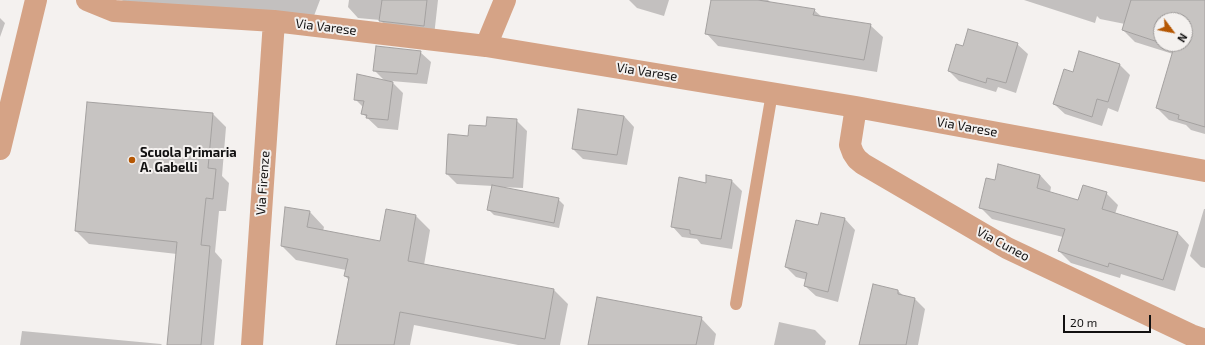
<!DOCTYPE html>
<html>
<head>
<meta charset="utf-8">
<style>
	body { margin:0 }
	#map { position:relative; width:1205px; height:345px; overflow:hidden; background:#f4f1ef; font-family:"Exo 2",sans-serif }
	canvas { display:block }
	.north { position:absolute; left:1153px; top:12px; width:40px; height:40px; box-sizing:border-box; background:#f4f1ef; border:1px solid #9a9796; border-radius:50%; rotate:122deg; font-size:11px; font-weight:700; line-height:16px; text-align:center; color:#121111 }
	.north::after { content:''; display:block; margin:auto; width:14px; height:18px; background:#b55703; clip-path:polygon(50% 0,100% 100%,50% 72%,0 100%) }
	.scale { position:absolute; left:1063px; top:315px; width:88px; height:18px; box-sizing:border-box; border:2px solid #121111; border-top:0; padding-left:5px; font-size:12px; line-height:14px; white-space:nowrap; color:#121111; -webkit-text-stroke:3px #f4f1ef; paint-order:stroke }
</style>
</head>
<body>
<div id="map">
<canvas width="1205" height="345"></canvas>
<div class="north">N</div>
<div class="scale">20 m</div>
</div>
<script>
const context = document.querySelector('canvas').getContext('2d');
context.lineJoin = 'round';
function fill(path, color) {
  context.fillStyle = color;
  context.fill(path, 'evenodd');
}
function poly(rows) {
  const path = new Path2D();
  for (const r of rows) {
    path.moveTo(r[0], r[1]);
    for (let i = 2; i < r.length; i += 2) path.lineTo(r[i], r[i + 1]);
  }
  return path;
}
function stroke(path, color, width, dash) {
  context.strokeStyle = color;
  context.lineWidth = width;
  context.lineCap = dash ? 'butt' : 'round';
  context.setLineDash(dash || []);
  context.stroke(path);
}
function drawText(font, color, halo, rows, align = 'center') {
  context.font = font + ' "Exo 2",sans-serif';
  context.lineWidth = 4;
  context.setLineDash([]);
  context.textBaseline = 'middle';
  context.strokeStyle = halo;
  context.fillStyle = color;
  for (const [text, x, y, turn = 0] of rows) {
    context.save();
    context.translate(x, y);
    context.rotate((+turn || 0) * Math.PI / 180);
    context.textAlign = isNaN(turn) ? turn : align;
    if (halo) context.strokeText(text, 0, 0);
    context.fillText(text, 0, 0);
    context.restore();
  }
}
fill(poly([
	[121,0,320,0,312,21,133,5],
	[349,0,438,0,434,36,391,31,380,20,358,18,348,7],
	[629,0,669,0,664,16,637,8],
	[712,0,768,0,771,3,814,10,822,17,870,25,883,37,877,72,718,46,706,33],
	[1024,0,1195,0,1205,3,1205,134,1191,130,1186,125,1169,120,1157,108,1173,54,1135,42,1123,30,1125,24,1100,19,1097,16,1095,23],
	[1161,20,1185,20,1185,44,1161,44],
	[0,18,5,23,0,37],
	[1017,44,1028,54,1016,93,998,87,996,92,959,81,949,71,964,47],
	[420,52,431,62,427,84,391,81,403,93,398,130,378,128,362,113,363,107,355,99,385,81,374,70],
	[1120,65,1130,75,1118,112,1108,108,1102,126,1065,114,1054,104],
	[88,103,213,114,226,127,222,176,229,183,226,211,219,211,215,252,222,260,214,345,168,345,177,254,89,244,76,231],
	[624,116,634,127,627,165,583,159,573,149],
	[516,120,527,131,523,188,501,187,500,188,558,199,564,205,559,228,494,215,488,209,493,186,457,184,447,174,468,137,487,127],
	[1040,175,1051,187,1050,193,1078,202,1106,193,1118,205,1115,214,1178,233,1189,245,1175,291,1121,274,1120,278,1071,263,1059,251,1063,237,992,219,980,207,995,182],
	[707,176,732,181,742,191,732,249,701,244,697,239,682,237,672,226,706,184],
	[1204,209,1205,209,1205,268,1201,267,1190,256],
	[387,211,416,216,430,230,424,265,554,290,568,304,560,345,518,345,414,325,410,345,337,345,349,280,345,276,346,270,296,260,282,246,310,212,324,227,323,231,381,242],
	[821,214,845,219,855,230,838,302,816,296,805,286,807,280,796,277,786,267,818,226],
	[898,291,904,296,915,299,925,309,918,345,860,345],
	[701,318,716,334,714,345,589,345],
	[779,322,815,330,826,341,825,345,774,345],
	[22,331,161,344,162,345,20,345]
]), '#0003');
const building = poly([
	[382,0,427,0,424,26,379,21,382,0],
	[711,0,758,0,815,9,813,15,871,24,864,60,705,34,711,0],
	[1131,0,1205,0,1205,127,1178,119,1179,115,1156,108,1174,47,1164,44,1185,44,1185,20,1161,20,1161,43,1122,30,1131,0],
	[968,29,1018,43,1006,83,987,78,986,83,948,71,956,44,963,46,968,29],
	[376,46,421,51,417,74,373,71,376,46],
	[1079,51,1120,64,1108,102,1097,99,1092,117,1053,104,1064,69,1073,72,1079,51],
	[357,74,393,82,388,120,366,118,367,115,361,114,364,101,354,100,357,74],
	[87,102,213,113,208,168,216,169,213,199,206,198,201,245,210,246,201,345,167,345,177,242,75,231,87,102],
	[578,109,624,116,617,155,572,149,578,109],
	[487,117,517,119,513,178,446,174,448,134,468,136,469,125,486,126,487,117],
	[998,164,1040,175,1037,188,1078,200,1083,185,1107,192,1102,209,1178,232,1163,280,1109,263,1108,267,1058,251,1065,229,979,208,986,178,995,180,998,164],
	[706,175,732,180,721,239,690,234,690,230,671,227,679,177,706,183,706,175],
	[492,185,559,198,554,223,487,210,492,185],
	[285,207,310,211,307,227,380,241,386,209,416,215,408,261,554,289,545,339,400,312,394,345,336,345,349,277,344,276,348,259,281,246,285,207],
	[821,213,845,218,828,292,804,286,807,273,785,267,796,220,818,225,821,213],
	[873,284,898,290,898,294,915,298,906,345,859,345,873,284],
	[597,297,702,317,696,345,588,345,597,297]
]);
fill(building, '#c7c4c2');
stroke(building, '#a4a1a0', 1);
stroke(poly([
	[736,304,772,93]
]), '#d5a386', 12);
stroke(poly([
	[87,0,114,11,274,21,486,46,856,107,1205,171],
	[486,46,505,0],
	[856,107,850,145,853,153,857,159,863,164,1007,248,1191,335,1205,340],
	[0,149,36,0],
	[252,345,274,21]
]), '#d5a386', 22);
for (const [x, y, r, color] of [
	[132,160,4,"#b55703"]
]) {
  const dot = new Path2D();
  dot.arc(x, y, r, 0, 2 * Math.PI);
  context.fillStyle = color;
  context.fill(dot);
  stroke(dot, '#f4f1ef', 1.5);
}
drawText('13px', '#121111', '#f4f1ef', [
	["Via Varese",326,27,7],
	["Via Varese",647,72,9],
	["Via Varese",967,127,10],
	["Via Firenze",263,183,-86],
	["Via Cuneo",1003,244,28]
]);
drawText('bold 13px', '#121111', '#f4f1ef', [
	["Scuola Primaria",140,153],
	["A. Gabelli",140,168]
], 'left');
</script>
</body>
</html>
